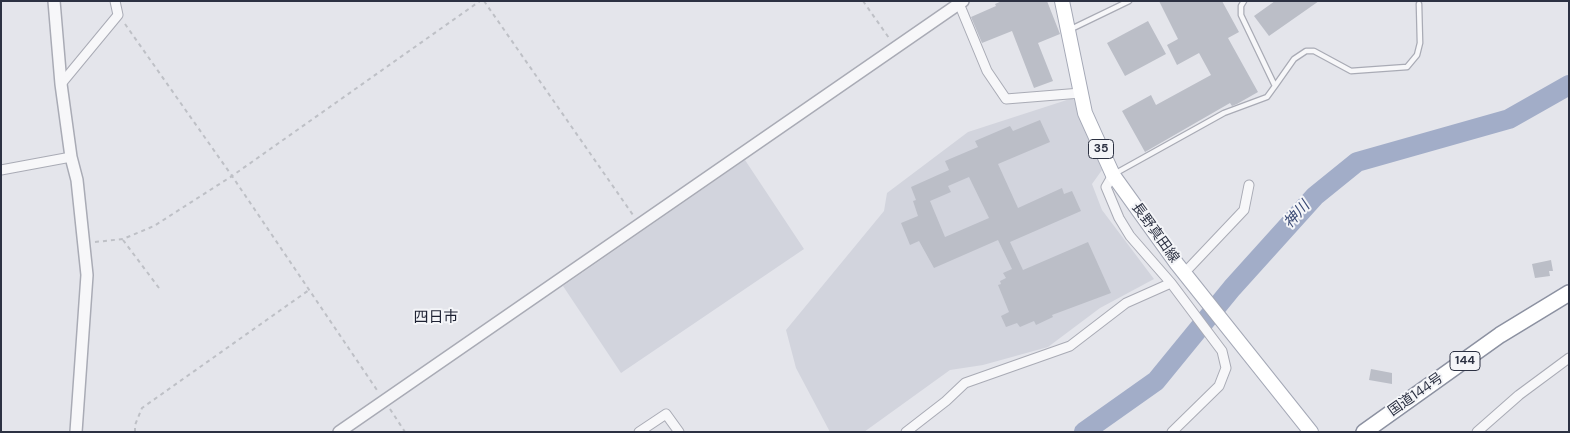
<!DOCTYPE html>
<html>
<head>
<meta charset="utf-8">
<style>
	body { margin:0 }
	#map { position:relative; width:1570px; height:433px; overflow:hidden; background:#e4e5eb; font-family:"DM Sans",sans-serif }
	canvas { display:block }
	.frame { position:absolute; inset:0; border:2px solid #2c3142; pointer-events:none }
</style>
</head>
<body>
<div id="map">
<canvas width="1570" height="433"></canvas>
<div class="frame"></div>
</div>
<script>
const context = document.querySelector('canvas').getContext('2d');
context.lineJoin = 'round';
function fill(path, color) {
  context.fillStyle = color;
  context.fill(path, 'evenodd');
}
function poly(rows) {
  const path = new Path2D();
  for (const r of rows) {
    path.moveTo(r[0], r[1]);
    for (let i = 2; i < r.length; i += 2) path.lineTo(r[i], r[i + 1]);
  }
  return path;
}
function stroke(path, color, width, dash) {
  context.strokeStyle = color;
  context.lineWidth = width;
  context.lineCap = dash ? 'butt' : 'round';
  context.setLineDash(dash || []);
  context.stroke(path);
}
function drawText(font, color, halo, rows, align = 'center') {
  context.font = font + ' "DM Sans","Noto Sans JP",sans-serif';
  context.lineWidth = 4;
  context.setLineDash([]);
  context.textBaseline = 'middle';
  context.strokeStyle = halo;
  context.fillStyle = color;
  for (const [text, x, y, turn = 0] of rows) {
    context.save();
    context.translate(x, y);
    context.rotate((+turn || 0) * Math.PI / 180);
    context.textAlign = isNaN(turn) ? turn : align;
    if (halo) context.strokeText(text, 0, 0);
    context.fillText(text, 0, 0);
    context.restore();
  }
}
fill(poly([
	[1073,98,1102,170,1092,184,1102,210,1154,279,1100,308,1048,347,983,365,950,370,864,432,830,432,796,368,786,330,884,211,887,193,968,132],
	[745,160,804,249,621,373,563,286]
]), '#d2d4dd');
stroke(poly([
	[1084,432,1156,381,1232,288,1315,196,1357,162,1509,119,1569,85]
]), '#a2adc8', 20);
fill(poly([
	[1002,1,1047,1,1060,34,1038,43,1053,81,1034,88,1012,31,982,43,971,17,996,6,995,4],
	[1159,1,1222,1,1239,32,1228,38,1258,92,1237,104,1232,106,1230,103,1145,152,1122,111,1151,95,1156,105,1211,75,1199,53,1177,65,1167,45,1178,39],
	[1275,1,1319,1,1269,36,1254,16],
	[1148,21,1166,54,1125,76,1107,43],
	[1040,120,1050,142,998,164,1018,208,1062,188,1064,194,1072,191,1081,211,1010,242,1023,270,1088,242,1111,293,1052,315,1053,317,1036,325,1034,321,1020,327,1017,323,1006,327,1001,316,1009,312,998,285,1001,284,1000,281,1006,278,1003,273,1012,269,998,240,934,268,919,241,910,245,901,223,918,216,913,201,916,200,911,187,949,170,945,161,978,147,975,141,1010,126,1013,131],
	[969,177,989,218,945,237,930,201,951,192,948,186],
	[1551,260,1553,271,1549,271,1550,276,1535,278,1532,264],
	[1371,369,1392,373,1392,384,1369,380]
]), '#bbbec7');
const service = poly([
	[1244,1,1241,6,1241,15,1275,86,1294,59,1306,51,1314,51,1351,71,1407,67,1417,55,1420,43,1419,4],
	[1069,30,1129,1],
	[1116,173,1224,113,1267,97,1275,86]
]);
const minor = poly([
	[958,1,987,71,1006,99,1081,93],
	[61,84,118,15,115,1],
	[1,170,71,157],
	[1113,175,1106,187,1119,218,1130,236,1171,283,1222,351,1226,368,1219,386,1172,432],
	[1189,268,1244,210,1249,185],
	[639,432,666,414,679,432],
	[906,432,946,401,965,383,1070,346,1126,303,1171,283],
	[1477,432,1519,395,1569,358]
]);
const tertiary = poly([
	[54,1,61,84,71,157,77,180,87,275,76,432],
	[339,432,963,1]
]);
const primary = poly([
	[1062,1,1085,113,1113,175,1177,264,1311,432]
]);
const trunk = poly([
	[1364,432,1500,335,1569,293]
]);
stroke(service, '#a9abb5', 7);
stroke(minor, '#a9abb5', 11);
stroke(tertiary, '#a9abb5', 14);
stroke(primary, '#a4a8b6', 16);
stroke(trunk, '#8c91a1', 18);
stroke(poly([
	[484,1,633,215],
	[863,1,889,38],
	[125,24,232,176,379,393],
	[123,240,159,288],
	[95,242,123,239,154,226,232,176,480,1],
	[390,409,405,432],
	[135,432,135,425,142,408,309,290]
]), '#bec0c6', 2, [4, 4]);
stroke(service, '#f7f7f9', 4.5);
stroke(minor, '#f7f7f9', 9);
stroke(tertiary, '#f7f7f9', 11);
stroke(primary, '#fff', 14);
stroke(trunk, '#fff', 15);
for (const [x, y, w] of [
	[1101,149,25],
	[1465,361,30]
]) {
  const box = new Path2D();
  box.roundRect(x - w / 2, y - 9.5, w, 19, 4);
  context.fillStyle = '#f4f5f8';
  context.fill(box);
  stroke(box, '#2c3142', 1);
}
drawText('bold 12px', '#2c3142', null, [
	["35",1101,149],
	["144",1465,361]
]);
drawText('14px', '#2c3142', '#f4f5f8', [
	["長野真田線",1155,233,54],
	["国道144号",1416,395,-35]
]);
drawText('italic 15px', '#394974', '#f4f5f8', [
	["神川",1297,215,-48]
]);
drawText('15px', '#1e2233', '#f4f5f8', [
	["四日市",436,318]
]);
</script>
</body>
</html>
